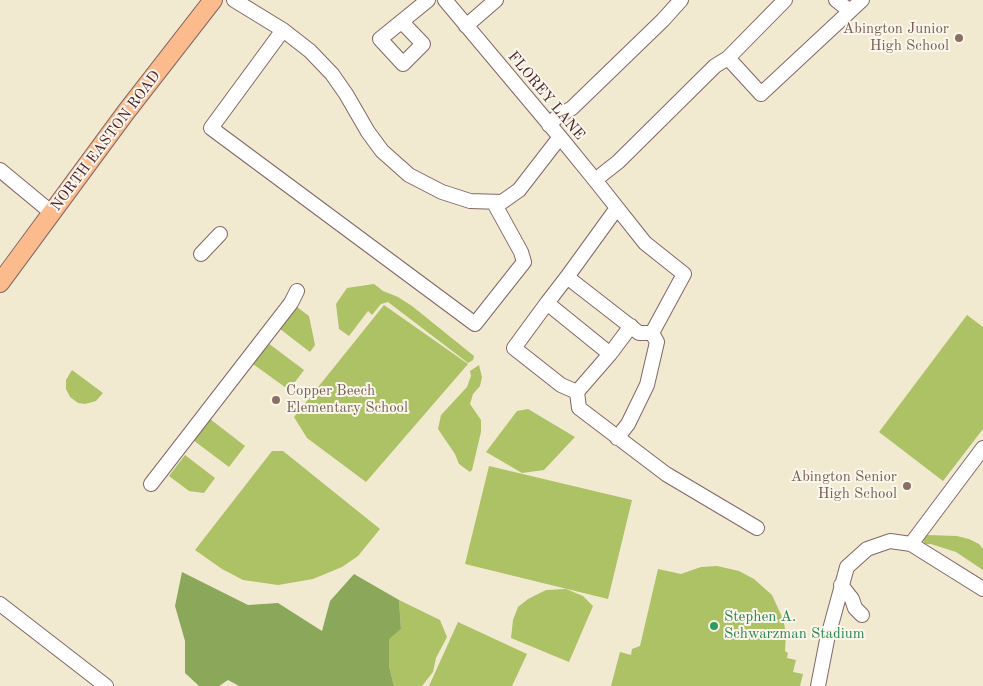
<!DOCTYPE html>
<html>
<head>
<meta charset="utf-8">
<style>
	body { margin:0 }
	canvas { display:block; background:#f1ead1 }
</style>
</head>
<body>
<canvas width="983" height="686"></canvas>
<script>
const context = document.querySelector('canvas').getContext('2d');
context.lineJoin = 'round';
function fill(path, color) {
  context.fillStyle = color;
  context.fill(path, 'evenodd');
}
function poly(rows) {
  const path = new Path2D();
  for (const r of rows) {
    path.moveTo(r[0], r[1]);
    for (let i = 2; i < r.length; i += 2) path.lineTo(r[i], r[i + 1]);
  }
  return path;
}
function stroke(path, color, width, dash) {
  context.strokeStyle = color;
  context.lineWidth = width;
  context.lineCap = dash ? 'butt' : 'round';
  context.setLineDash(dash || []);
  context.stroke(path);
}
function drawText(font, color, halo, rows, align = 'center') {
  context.font = font + ' "Old Standard TT",serif';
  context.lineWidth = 4;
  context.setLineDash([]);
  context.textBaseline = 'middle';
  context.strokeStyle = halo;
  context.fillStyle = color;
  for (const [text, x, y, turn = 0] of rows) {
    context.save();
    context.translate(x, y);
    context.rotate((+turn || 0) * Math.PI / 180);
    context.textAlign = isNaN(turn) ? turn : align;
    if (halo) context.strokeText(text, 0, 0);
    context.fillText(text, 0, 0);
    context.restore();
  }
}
fill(poly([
	[374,284,383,291,398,297,412,306,474,356,473,360,468,363,388,302,381,304,372,315,368,311,349,336,339,329,336,304,347,288],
	[384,305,468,364,366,482,307,438,294,417],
	[297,307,309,316,315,345,310,352,280,329],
	[967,315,983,327,983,429,943,481,879,432],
	[268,343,304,370,289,390,253,364],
	[479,365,482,377,480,386,473,394,470,404,481,420,481,432,472,470,470,472,459,464,455,454,438,429,441,415,467,387,471,376,470,371],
	[72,370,103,393,96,401,85,404,78,403,70,397,66,389,66,380],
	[528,409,575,437,544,470,522,473,486,452,517,411],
	[210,419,245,446,229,467,193,440],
	[272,451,283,451,380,529,358,556,342,567,313,579,278,585,243,580,222,569,195,550],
	[185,455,215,478,204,493,189,491,169,476],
	[489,466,632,500,608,599,465,564],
	[928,535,957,536,969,539,979,544,983,549,983,570,956,552,931,544,925,544,922,539,924,536],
	[717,566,739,571,754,579,772,595,783,619,786,633,785,651,788,653,787,658,796,660,793,672,803,674,800,686,611,686,620,652,631,655,632,649,640,646,658,569,681,574,701,567],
	[566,589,583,596,593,606,569,662,511,638,513,620,518,607,528,599,546,590],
	[399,600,440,620,447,637,436,658,433,672,422,686,394,686,389,666,389,638,401,629],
	[458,622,527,654,512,686,429,686]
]), '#adc165');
fill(poly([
	[182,572,248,605,278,603,322,631,330,601,354,574,399,600,401,629,389,639,389,666,394,686,239,686,228,680,219,686,199,686,185,673,185,641,175,606]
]), '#8aa75a');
const minor = poly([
	[234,0,283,30,310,51,332,74,346,94,368,132,382,151,409,175,442,192,470,201,502,202,519,190,560,137],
	[445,0,560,137,595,180,645,243,684,274,652,333,639,333,567,277,617,208],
	[836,0,850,11],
	[402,22,423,44,403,64,380,39,428,0],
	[466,26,496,0],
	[283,30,211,128,475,324,524,262,521,252,494,203],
	[728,58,761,94,862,0],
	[549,125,557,117,572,108,663,20,681,0],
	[0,170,52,213],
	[595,180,618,162,715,66,728,58,785,0],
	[201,254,220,234],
	[567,277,547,303,610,354,631,326],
	[547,303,514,348,561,385,577,392],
	[610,354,577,392,579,408,666,474,757,528],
	[617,438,628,424,647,385,657,342,652,333],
	[151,484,291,303,297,291],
	[911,544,983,589],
	[841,585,852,599,855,608,862,615],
	[0,604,106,686],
	[818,686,827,640,847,567,867,549,890,541,911,544,983,448]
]);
const major = poly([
	[0,283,126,112,213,0]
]);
stroke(minor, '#846665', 16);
stroke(major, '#846665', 20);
stroke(minor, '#fff', 14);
stroke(major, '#fbbb8c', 18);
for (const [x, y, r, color] of [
	[959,38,5,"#8d6e63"],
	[276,400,5,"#8d6e63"],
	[907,486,5,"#8d6e63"],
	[714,626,5,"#2e9e5b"]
]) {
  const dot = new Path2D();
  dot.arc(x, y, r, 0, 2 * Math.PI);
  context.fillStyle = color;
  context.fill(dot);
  stroke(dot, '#fbf7ec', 2);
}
drawText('15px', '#785e54', '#fbf7ec', [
	["Abington Junior",949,29],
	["High School",949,46],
	["Copper Beech",286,391,"left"],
	["Elementary School",286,408,"left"],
	["Abington Senior",897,477],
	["High School",897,494]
], 'right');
drawText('15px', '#4a1f2b', '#fbf7ec', [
	["FLOREY LANE",546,96,50],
	["NORTH EASTON ROAD",106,141,-53]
]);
drawText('15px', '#27864d', '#fbf7ec', [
	["Stephen A.",724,617],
	["Schwarzman Stadium",724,634]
], 'left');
</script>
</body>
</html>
